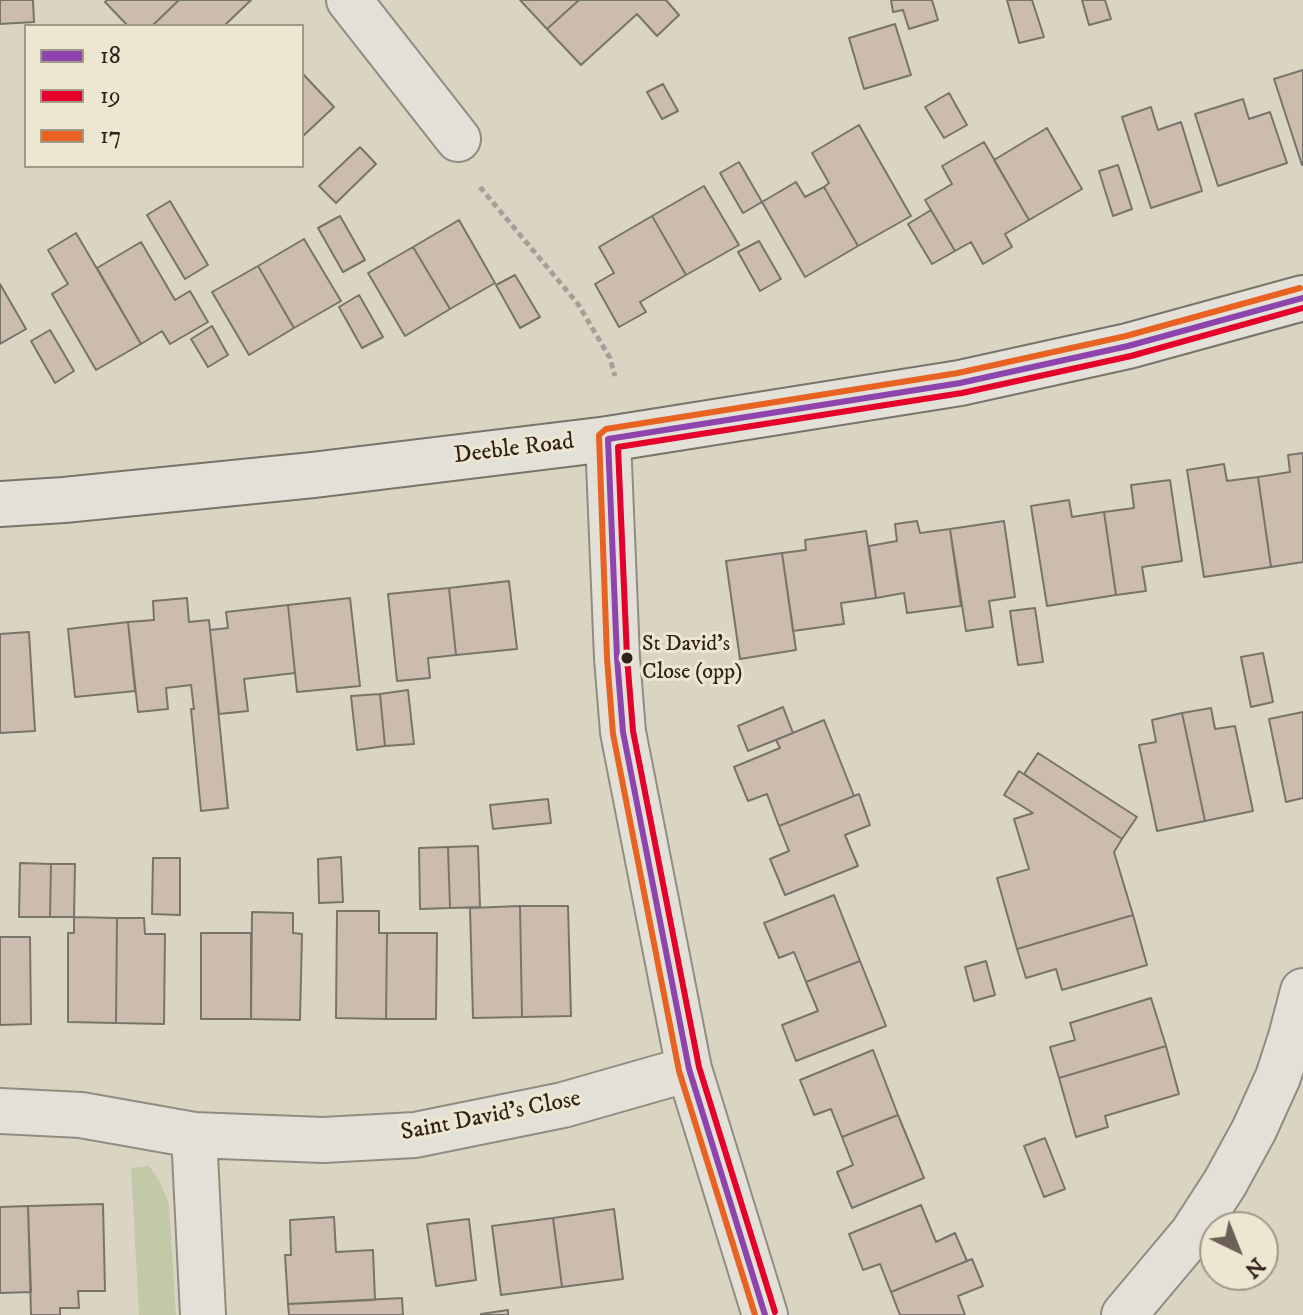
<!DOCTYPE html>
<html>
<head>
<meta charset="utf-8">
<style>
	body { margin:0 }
	#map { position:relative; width:1303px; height:1315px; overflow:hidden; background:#dad5c3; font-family:"IM FELL DW Pica",serif }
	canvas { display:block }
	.legend { position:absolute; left:24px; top:24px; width:280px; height:144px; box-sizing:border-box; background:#ede7d2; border:2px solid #a29889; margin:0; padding:10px 14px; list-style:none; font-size:24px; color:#31211b }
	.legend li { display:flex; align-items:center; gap:16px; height:40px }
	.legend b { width:40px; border:2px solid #a29889 }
	.north { position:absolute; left:1199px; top:1211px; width:80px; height:80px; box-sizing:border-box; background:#ede7d2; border:2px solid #a29889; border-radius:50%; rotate:137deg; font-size:22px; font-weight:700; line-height:32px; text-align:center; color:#31211b }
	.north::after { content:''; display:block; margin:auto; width:28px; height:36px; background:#6c6056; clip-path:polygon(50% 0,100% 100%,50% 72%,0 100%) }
</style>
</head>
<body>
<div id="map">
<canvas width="1303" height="1315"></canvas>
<ul class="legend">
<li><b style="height:10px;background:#8e44ad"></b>18</li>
<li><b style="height:10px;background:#e4002b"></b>19</li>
<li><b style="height:10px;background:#e86222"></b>17</li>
</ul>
<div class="north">N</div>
</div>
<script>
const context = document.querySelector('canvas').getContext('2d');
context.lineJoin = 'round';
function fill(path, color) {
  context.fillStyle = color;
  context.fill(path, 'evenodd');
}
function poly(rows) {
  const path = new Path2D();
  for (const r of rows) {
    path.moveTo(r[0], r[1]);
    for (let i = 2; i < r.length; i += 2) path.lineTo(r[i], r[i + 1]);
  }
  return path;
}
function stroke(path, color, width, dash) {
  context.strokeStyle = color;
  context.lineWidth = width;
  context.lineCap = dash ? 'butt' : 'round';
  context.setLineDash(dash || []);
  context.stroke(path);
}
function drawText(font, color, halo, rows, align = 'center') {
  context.font = font + ' "IM FELL DW Pica",serif';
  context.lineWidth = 6;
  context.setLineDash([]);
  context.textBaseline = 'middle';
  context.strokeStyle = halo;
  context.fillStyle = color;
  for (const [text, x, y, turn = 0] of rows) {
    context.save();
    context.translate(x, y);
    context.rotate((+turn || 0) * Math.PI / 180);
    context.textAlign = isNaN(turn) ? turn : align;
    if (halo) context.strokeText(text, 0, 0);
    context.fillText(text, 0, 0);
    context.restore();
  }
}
fill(poly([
	[149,1166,159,1180,169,1204,176,1315,139,1315,131,1168]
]), '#c3c9a8');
const building = poly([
	[0,0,33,0,34,22,0,24,0,0],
	[107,0,179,0,152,26,128,26,105,2,107,0],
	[179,0,251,0,224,26,152,26,179,0],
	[520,0,579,0,547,29,520,0],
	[579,0,666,0,679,15,657,36,637,14,581,65,547,29,579,0],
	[891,0,932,0,938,20,909,29,903,10,893,12,891,0],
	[1007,0,1032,0,1044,37,1019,43,1007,0],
	[1082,0,1105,0,1111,19,1089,25,1082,0],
	[895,24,911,75,864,89,849,38,895,24],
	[1303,70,1303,165,1302,165,1274,79,1303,70],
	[302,73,334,107,302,137,302,73],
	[663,84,678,111,662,119,647,92,663,84],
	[949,93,967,125,944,138,925,107,949,93],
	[1243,99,1249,119,1270,112,1287,163,1218,186,1195,114,1243,99],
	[1151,107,1158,130,1181,122,1202,191,1151,208,1122,117,1151,107],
	[859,125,911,216,858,246,824,187,829,183,812,153,859,125],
	[1047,128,1082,189,1029,220,994,160,1047,128],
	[984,142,1029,220,1005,234,1012,247,983,264,971,242,955,251,925,200,952,184,942,166,984,142],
	[360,147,376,164,336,203,319,186,360,147],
	[739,162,762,202,743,213,720,173,739,162],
	[1118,165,1132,209,1113,216,1099,171,1118,165],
	[796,182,805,197,824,187,858,246,805,277,762,202,796,182],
	[704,186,739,245,686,275,652,216,704,186],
	[170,201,208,265,185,279,147,215,170,201],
	[931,210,955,251,932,264,908,224,931,210],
	[340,216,365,260,343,272,318,228,340,216],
	[652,216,686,275,640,302,646,312,619,327,595,284,614,273,599,247,652,216],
	[459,220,495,283,450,309,413,247,459,220],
	[76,233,141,344,96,370,52,294,68,284,48,250,76,233],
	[304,239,341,301,294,328,258,266,304,239],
	[759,241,781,279,760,291,738,252,759,241],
	[141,242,175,300,190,291,208,322,170,344,162,331,141,344,97,268,141,242],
	[413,247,450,309,405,336,368,273,413,247],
	[258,266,294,328,249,355,212,292,258,266],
	[515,275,540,317,520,328,496,285,515,275],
	[0,284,26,329,0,344,0,284],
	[359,295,383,337,362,348,339,307,359,295],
	[212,326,228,355,208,367,191,339,212,326],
	[50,330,74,371,55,383,31,341,50,330],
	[1303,453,1303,562,1271,567,1258,477,1290,472,1288,455,1303,453],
	[1224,464,1227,481,1258,477,1271,567,1204,577,1187,470,1224,464],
	[1170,480,1182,561,1142,567,1146,591,1116,595,1104,512,1134,508,1131,485,1170,480],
	[1069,500,1072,517,1104,512,1116,595,1047,606,1031,506,1069,500],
	[917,521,920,533,950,529,961,606,907,613,904,593,876,598,869,546,897,541,895,524,917,521],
	[1004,521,1015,597,989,601,993,627,966,631,950,529,1004,521],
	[866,531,876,598,841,603,844,624,793,631,782,553,806,550,805,540,866,531],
	[782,553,796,650,740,659,726,561,782,553],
	[509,581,517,649,456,655,449,588,509,581],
	[449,588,456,655,428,658,430,678,397,681,388,594,449,588],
	[187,598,189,622,209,620,228,808,201,811,191,709,194,709,191,685,166,688,168,709,138,712,128,622,154,620,153,601,187,598],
	[350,598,360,686,297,692,288,605,350,598],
	[288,605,295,673,244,679,248,711,219,714,210,630,228,628,226,612,288,605],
	[1035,608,1043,662,1018,665,1010,611,1035,608],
	[128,622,135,691,75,697,68,629,128,622],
	[29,632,35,731,0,733,0,634,29,632],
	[1263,653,1273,702,1251,707,1241,657,1263,653],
	[408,690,414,744,385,746,380,694,408,690],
	[380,694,385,746,357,750,351,696,380,694],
	[783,707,793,733,748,751,738,726,783,707],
	[1211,708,1215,729,1235,726,1253,811,1205,821,1182,713,1211,708],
	[1303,712,1303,798,1286,802,1269,719,1303,712],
	[1182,713,1205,821,1157,831,1139,745,1156,742,1152,720,1182,713],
	[824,720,854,796,779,826,767,794,748,801,734,767,780,748,776,740,824,720],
	[1038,753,1137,817,1122,839,1024,774,1038,753],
	[1019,771,1122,839,1114,852,1133,915,1017,949,997,878,1029,869,1014,819,1033,813,1004,795,1019,771],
	[859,794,870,825,845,835,858,866,785,895,770,859,789,851,779,826,859,794],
	[548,799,551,823,493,829,490,805,548,799],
	[478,846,480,907,450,908,448,847,478,846],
	[448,847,450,908,420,909,419,848,448,847],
	[341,857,343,902,319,903,318,859,341,857],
	[153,858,180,858,180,915,152,914,153,858],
	[20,863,51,864,50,917,19,917,20,863],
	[51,864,75,864,74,917,50,917,51,864],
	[834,895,860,961,806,982,794,952,779,958,764,923,834,895],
	[520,906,568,906,571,1016,522,1017,520,906],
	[520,906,522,1017,473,1018,470,908,520,906],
	[337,911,379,911,379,933,387,933,386,1019,336,1018,337,911],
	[252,912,293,913,293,933,302,934,300,1020,251,1019,252,912],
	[1133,915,1147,965,1062,990,1056,969,1026,978,1017,949,1133,915],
	[74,917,117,918,116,1023,68,1022,68,933,74,933,74,917],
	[117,918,144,918,145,934,165,934,164,1024,116,1023,117,918],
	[201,933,251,933,251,1019,201,1019,201,933],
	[387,933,437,933,436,1019,386,1019,387,933],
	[0,937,30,937,31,1024,0,1025,0,937],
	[860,961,886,1026,796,1061,782,1025,818,1011,806,982,860,961],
	[986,961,995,995,974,1001,965,967,986,961],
	[1151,998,1166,1046,1059,1078,1050,1047,1075,1040,1070,1023,1151,998],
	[1166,1046,1179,1094,1105,1116,1108,1127,1076,1137,1059,1078,1166,1046],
	[873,1050,898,1115,842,1137,831,1109,814,1115,800,1080,873,1050],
	[898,1115,924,1178,852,1208,837,1172,853,1165,842,1137,898,1115],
	[1045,1138,1065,1189,1044,1197,1024,1146,1045,1138],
	[103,1204,105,1291,78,1291,79,1308,60,1308,60,1315,31,1315,28,1206,103,1204],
	[921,1205,936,1242,955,1233,967,1261,891,1292,880,1264,863,1270,849,1234,921,1205],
	[28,1206,31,1292,0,1293,0,1207,28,1206],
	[614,1209,623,1279,562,1287,553,1218,614,1209],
	[334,1217,336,1252,373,1250,375,1300,288,1304,285,1255,291,1255,290,1220,334,1217],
	[553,1218,562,1287,501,1295,492,1226,553,1218],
	[469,1219,476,1280,436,1286,427,1224,469,1219],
	[972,1259,983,1286,958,1296,965,1315,900,1315,891,1292,972,1259],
	[402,1298,403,1315,289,1315,288,1304,402,1298],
	[508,1310,508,1315,481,1315,481,1314,508,1310]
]);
fill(building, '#cbbcad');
stroke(building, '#79746a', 2);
const street = poly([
	[349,0,458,139],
	[608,439,617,658,623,732,689,1069,765,1315],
	[0,1111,81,1115,194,1135,323,1140,415,1135,563,1105,689,1069],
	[194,1135,203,1315],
	[1124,1315,1192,1234,1225,1183,1254,1130,1278,1077,1291,1037,1303,991]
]);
const secondary = poly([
	[0,504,64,500,313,475,608,439,960,383,1128,346,1303,298]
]);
stroke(street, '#918c81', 48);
stroke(secondary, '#79746a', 48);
stroke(poly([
	[480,187,578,304,610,358,615,376]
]), '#a49f98', 5, [6, 4]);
stroke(street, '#e2e0d7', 44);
stroke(secondary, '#e2e0d7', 44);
stroke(poly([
	[765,1315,689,1069,623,732,617,658,608,439,960,383,1128,346,1303,298]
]), '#8e44ad', 6);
stroke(poly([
	[775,1312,699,1067,633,731,627,657,618,447,962,393,1131,356,1303,308]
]), '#e4002b', 6);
stroke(poly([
	[755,1315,679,1071,613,734,607,658,599,435,606,429,958,373,1126,336,1300,288]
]), '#e86222', 6);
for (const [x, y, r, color] of [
	[627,658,7,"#31211b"]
]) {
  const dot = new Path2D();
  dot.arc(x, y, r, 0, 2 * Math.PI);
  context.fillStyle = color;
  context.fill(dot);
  stroke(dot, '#ede7d2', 3);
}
drawText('22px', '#31211b', '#ede7d2', [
	["St David's",642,645],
	["Close (opp)",642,673]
], 'left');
drawText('24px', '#31211b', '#ede7d2', [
	["Deeble Road",514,450,-7],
	["Saint David's Close",491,1117,-11]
]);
</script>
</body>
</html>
